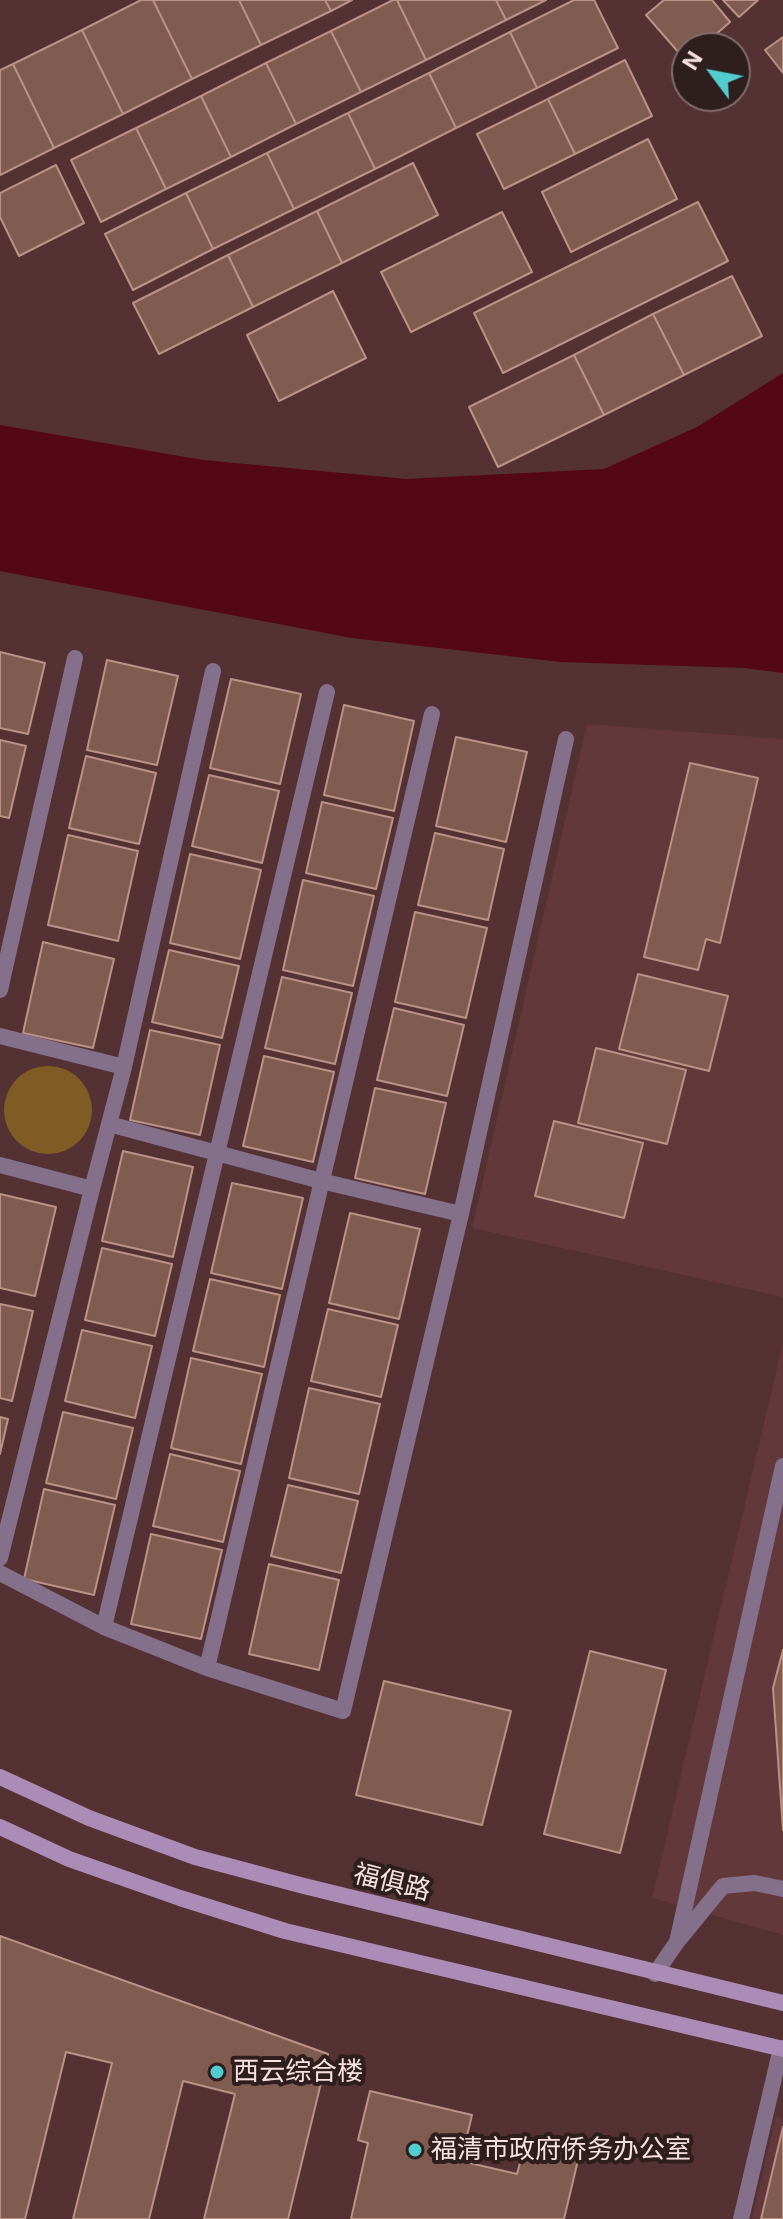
<!DOCTYPE html>
<html>
<head>
<meta charset="utf-8">
<style>
	body { margin:0 }
	#map { position:relative; width:783px; height:2219px; overflow:hidden; background:#543132; font-family:Inter,sans-serif }
	canvas { display:block }
	.north { position:absolute; left:671px; top:32px; width:80px; height:80px; box-sizing:border-box; background:#2e1e1e; border:2px solid #7f6c6c; border-radius:50%; rotate:302deg; font-size:22px; font-weight:700; line-height:32px; text-align:center; color:#f8e0e0 }
	.north::after { content:''; display:block; margin:auto; width:28px; height:36px; background:#52cdcf; clip-path:polygon(50% 0,100% 100%,50% 72%,0 100%) }
</style>
</head>
<body>
<div id="map">
<canvas width="783" height="2219"></canvas>
<div class="north">N</div>
</div>
<script>
const context = document.querySelector('canvas').getContext('2d');
context.lineJoin = 'round';
function fill(path, color) {
  context.fillStyle = color;
  context.fill(path, 'evenodd');
}
function poly(rows) {
  const path = new Path2D();
  for (const r of rows) {
    if (r.length === 3) {
      path.moveTo(r[0] + r[2], r[1]);
      path.arc(r[0], r[1], r[2], 0, 2 * Math.PI);
      continue;
    }
    path.moveTo(r[0], r[1]);
    for (let i = 2; i < r.length; i += 2) path.lineTo(r[i], r[i + 1]);
  }
  return path;
}
function stroke(path, color, width, dash) {
  context.strokeStyle = color;
  context.lineWidth = width;
  context.lineCap = dash ? 'butt' : 'round';
  context.setLineDash(dash || []);
  context.stroke(path);
}
function drawText(font, color, halo, rows, align = 'center') {
  context.font = font + ' Inter,"Noto Sans SC",sans-serif';
  context.lineWidth = 8;
  context.setLineDash([]);
  context.textBaseline = 'middle';
  context.strokeStyle = halo;
  context.fillStyle = color;
  for (const [text, x, y, turn = 0] of rows) {
    context.save();
    context.translate(x, y);
    context.rotate((+turn || 0) * Math.PI / 180);
    context.textAlign = isNaN(turn) ? turn : align;
    if (halo) context.strokeText(text, 0, 0);
    context.fillText(text, 0, 0);
    context.restore();
  }
}
fill(poly([
	[587,724,783,739,783,1297,472,1228],
	[783,1343,783,1935,652,1898],
	[776,2117,783,2119,783,2219,752,2219]
]), '#62383a');
fill(poly([
	[48,1110,44]
]), '#7e5c24');
fill(poly([
	[783,373,783,673,744,668,560,662,352,638,0,571,0,425,203,460,406,479,604,469,697,427]
]), '#540817');
const building = poly([
	[141,0,153,0,192,79,123,114,82,30,141,0],
	[153,0,239,0,261,45,192,79,153,0],
	[239,0,325,0,331,11,261,45,239,0],
	[325,0,352,0,331,11,325,0],
	[393,0,397,0,426,60,361,92,331,31,393,0],
	[397,0,496,0,506,20,426,60,397,0],
	[496,0,546,0,506,20,496,0],
	[574,0,594,0,618,48,537,88,510,32,574,0],
	[664,0,712,0,730,22,700,48,687,48,686,61,646,15,664,0],
	[723,0,758,0,739,17,723,0],
	[82,30,123,114,54,148,13,64,82,30],
	[331,31,361,92,296,124,266,63,331,31],
	[510,32,537,88,456,128,429,73,510,32],
	[783,37,783,73,765,50,783,37],
	[625,60,652,116,575,154,548,99,625,60],
	[266,63,296,124,231,157,201,96,266,63],
	[13,64,54,148,0,175,0,70,13,64],
	[429,73,456,128,375,169,348,113,429,73],
	[201,96,231,157,166,189,136,128,201,96],
	[548,99,575,154,504,189,477,134,548,99],
	[348,113,375,169,294,209,267,153,348,113],
	[136,128,166,189,101,222,71,160,136,128],
	[648,139,677,199,571,252,542,192,648,139],
	[267,153,294,209,213,249,186,193,267,153],
	[413,163,438,215,342,263,317,211,413,163],
	[56,165,84,223,19,256,0,217,0,193,56,165],
	[186,193,213,249,133,290,105,234,186,193],
	[698,202,728,261,503,373,474,313,698,202],
	[317,211,342,263,253,307,228,255,317,211],
	[502,212,532,272,411,332,381,272,502,212],
	[228,255,253,307,159,354,133,303,228,255],
	[732,276,762,336,684,375,653,314,732,276],
	[333,291,366,358,279,401,247,335,333,291],
	[653,314,684,375,604,415,574,355,653,314],
	[574,355,604,415,498,467,469,407,574,355],
	[0,652,45,663,28,734,0,728,0,652],
	[107,660,178,676,157,765,87,750,107,660],
	[231,679,301,694,280,784,210,768,231,679],
	[344,705,414,721,394,811,324,795,344,705],
	[456,737,527,752,506,842,436,826,456,737],
	[0,740,26,746,9,818,0,816,0,740],
	[86,756,156,773,139,844,69,828,86,756],
	[690,763,758,778,720,943,706,939,698,970,644,957,690,763],
	[209,775,279,791,262,863,192,846,209,775],
	[322,802,393,818,376,889,306,873,322,802],
	[435,833,504,849,488,920,418,905,435,833],
	[68,835,138,851,118,941,48,925,68,835],
	[190,854,261,870,240,959,170,943,190,854],
	[303,880,374,896,353,986,283,970,303,880],
	[415,912,487,928,466,1018,395,1002,415,912],
	[43,942,114,959,93,1048,23,1033,43,942],
	[169,950,239,966,222,1038,152,1022,169,950],
	[638,974,728,996,709,1071,619,1049,638,974],
	[282,977,352,993,335,1064,265,1048,282,977],
	[394,1008,464,1025,447,1096,377,1080,394,1008],
	[150,1030,220,1045,200,1135,130,1120,150,1030],
	[596,1048,686,1070,667,1144,578,1123,596,1048],
	[264,1056,334,1072,313,1162,243,1146,264,1056],
	[375,1088,446,1103,425,1194,355,1178,375,1088],
	[554,1121,643,1143,624,1218,535,1196,554,1121],
	[123,1151,193,1167,173,1257,102,1241,123,1151],
	[232,1183,303,1198,282,1289,211,1273,232,1183],
	[0,1194,56,1207,35,1296,0,1288,0,1194],
	[350,1213,420,1229,399,1319,329,1303,350,1213],
	[102,1248,172,1264,155,1336,85,1320,102,1248],
	[210,1279,280,1295,264,1367,193,1351,210,1279],
	[0,1304,33,1311,12,1401,0,1398,0,1304],
	[328,1309,398,1325,381,1397,311,1381,328,1309],
	[82,1330,152,1346,135,1418,65,1401,82,1330],
	[191,1358,262,1374,241,1464,171,1448,191,1358],
	[309,1388,380,1404,359,1494,289,1478,309,1388],
	[63,1412,133,1428,116,1499,46,1483,63,1412],
	[0,1417,8,1419,0,1454,0,1417],
	[170,1454,240,1471,223,1542,153,1526,170,1454],
	[288,1485,358,1501,341,1573,271,1556,288,1485],
	[44,1489,115,1505,94,1595,24,1579,44,1489],
	[151,1534,222,1550,201,1639,131,1624,151,1534],
	[269,1564,339,1580,319,1670,249,1654,269,1564],
	[783,1650,783,1830,773,1688,783,1650],
	[590,1651,666,1670,620,1853,544,1834,590,1651],
	[384,1681,511,1711,482,1825,356,1795,384,1681],
	[0,1936,328,2054,288,2219,204,2219,235,2094,183,2081,149,2219,73,2219,112,2063,66,2052,25,2219,0,2219,0,1936],
	[370,2091,472,2115,461,2161,517,2174,525,2144,579,2156,564,2219,351,2219,368,2143,358,2140,370,2091],
	[783,2127,783,2219,761,2219,783,2127]
]);
fill(building, '#805b50');
stroke(building, '#ba9286', 2);
stroke(poly([
	[0,990,75,658],
	[0,1036,124,1067,92,1189,0,1165],
	[124,1067,213,671],
	[109,1124,321,1181,461,1214],
	[0,1558,92,1189],
	[0,1573,104,1627,207,1668,343,1711,461,1214,566,739],
	[104,1627,327,692],
	[207,1668,432,714],
	[677,1942,783,1466],
	[655,1974,677,1942,723,1886,755,1883,783,1889],
	[741,2219,781,2048]
]), '#84708b', 16);
stroke(poly([
	[0,1777,89,1818,195,1857,300,1885,783,2003],
	[0,1827,69,1859,180,1898,285,1931,783,2049]
]), '#ac8cb7', 16);
for (const [x, y, r, color] of [
	[217,2072,8,"#52cdcf"],
	[415,2150,8,"#52cdcf"]
]) {
  const dot = new Path2D();
  dot.arc(x, y, r, 0, 2 * Math.PI);
  context.fillStyle = color;
  context.fill(dot);
  stroke(dot, '#2e1e1e', 3);
}
drawText('26px', '#f8e0e0', '#2e1e1e', [
	["福俱路",392,1883,14]
]);
drawText('26px', '#f8e0e0', '#2e1e1e', [
	["西云综合楼",233,2072],
	["福清市政府侨务办公室",431,2150]
], 'left');
</script>
</body>
</html>
